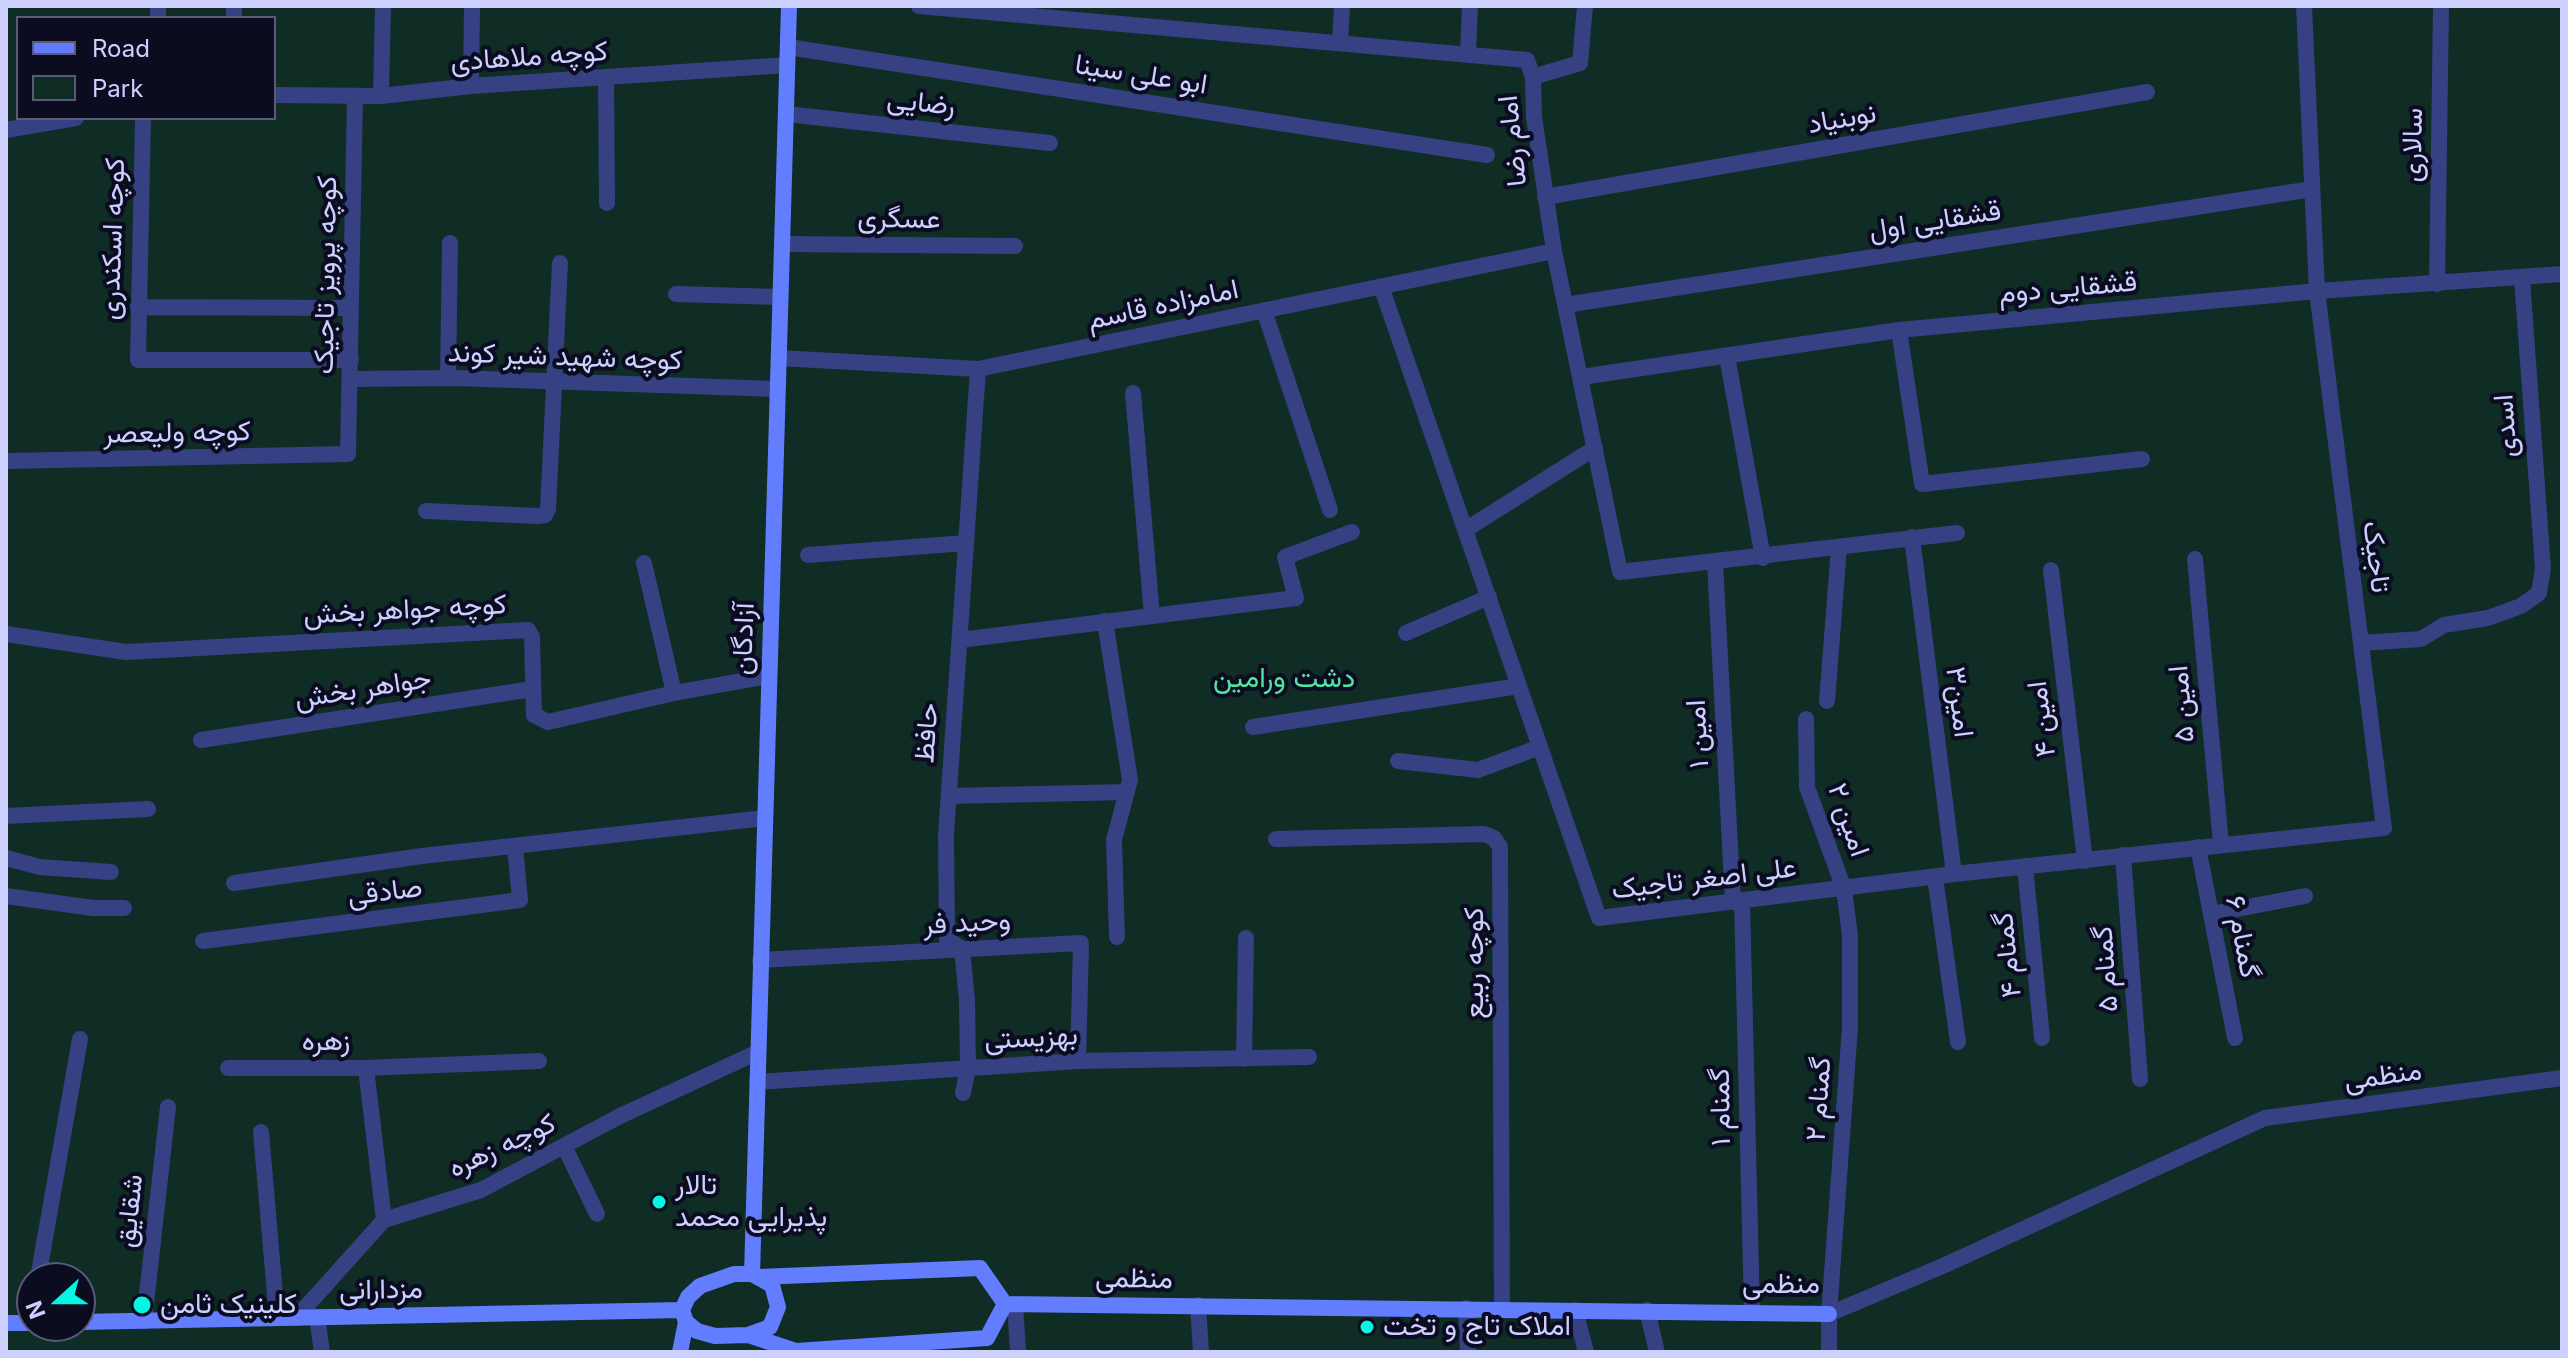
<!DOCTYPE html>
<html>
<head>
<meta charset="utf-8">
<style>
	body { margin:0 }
	#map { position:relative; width:2568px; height:1358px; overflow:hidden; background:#0c0c21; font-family:Inter,sans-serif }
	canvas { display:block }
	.frame { position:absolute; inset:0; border:8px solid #ccd0ff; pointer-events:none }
	.legend { position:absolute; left:16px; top:16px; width:260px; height:104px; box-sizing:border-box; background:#0c0c21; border:2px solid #595a7a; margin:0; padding:10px 14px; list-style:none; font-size:24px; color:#ccd0ff }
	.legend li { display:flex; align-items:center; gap:16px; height:40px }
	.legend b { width:40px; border:2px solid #595a7a }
	.north { position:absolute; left:16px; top:1262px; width:80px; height:80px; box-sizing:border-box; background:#0c0c21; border:2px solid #595a7a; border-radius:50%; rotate:249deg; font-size:22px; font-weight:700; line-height:32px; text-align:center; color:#ccd0ff }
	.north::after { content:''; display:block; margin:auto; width:28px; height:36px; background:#00f7e1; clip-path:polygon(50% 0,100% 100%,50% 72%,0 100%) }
</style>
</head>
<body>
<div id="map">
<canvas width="2568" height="1358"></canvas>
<div class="frame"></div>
<ul class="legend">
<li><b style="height:10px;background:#637dff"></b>Road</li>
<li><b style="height:22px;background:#0f2c25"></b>Park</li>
</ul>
<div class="north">N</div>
</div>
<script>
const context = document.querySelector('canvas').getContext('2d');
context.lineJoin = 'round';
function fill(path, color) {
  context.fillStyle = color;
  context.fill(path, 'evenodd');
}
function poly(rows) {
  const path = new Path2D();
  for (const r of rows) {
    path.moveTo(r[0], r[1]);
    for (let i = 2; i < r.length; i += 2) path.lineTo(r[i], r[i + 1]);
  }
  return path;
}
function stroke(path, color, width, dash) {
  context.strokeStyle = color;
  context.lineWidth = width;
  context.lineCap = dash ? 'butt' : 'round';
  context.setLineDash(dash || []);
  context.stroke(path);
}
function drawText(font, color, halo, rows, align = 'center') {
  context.font = font + ' Inter,Vazirmatn,sans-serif';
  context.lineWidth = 8;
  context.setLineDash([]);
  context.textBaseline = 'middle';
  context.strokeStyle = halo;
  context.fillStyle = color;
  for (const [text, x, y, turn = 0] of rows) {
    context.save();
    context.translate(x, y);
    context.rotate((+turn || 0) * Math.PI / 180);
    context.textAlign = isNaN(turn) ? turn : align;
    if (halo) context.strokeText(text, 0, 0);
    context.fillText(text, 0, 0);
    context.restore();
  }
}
fill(poly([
	[6,6,2562,6,2562,1352,6,1352],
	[18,18,274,18,274,118,18,118],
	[32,1278,80,1278,80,1326,32,1326]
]), '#0f2c25');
stroke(poly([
	[919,6,1527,60,1533,77,1534,117,1554,251,1620,572,1957,533],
	[158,18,158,6],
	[234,18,234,6],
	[1340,42,1342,6],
	[788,47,1487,155],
	[1468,53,1470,6],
	[606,77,607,203],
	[1533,77,1580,63,1585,6],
	[471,86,472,6],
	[274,95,381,96,471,86,787,65],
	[381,96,383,6],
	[786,114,1050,143],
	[143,118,138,360,351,360],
	[6,130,76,118],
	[1545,197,2147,92],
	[782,244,1015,246],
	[2437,284,2441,6],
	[1381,286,1599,918,1954,874,2384,828,2317,291,2304,6],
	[676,294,780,297],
	[1565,305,2312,189],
	[138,307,350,308],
	[1264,310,1330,510],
	[1899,330,1922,484,2142,459],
	[1727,356,1763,558],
	[779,358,978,369,1554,251],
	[1581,377,1899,330,2317,291,2562,274],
	[448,378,450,243],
	[351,379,455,378,777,389],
	[1133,393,1152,616],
	[6,461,348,454,355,96],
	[426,511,538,516,545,515,548,509,560,263],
	[1465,530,1595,448],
	[1912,537,1954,874],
	[808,555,966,543],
	[2195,559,2221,844],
	[644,563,674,693],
	[1715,563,1733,902],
	[2051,570,2085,861],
	[1105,621,1130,780,1114,840,1117,937],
	[1406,633,1489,597],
	[6,634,126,652,528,630,532,637,534,715,548,722,674,693,769,676],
	[960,640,1296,598,1285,557,1352,532],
	[2361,643,2421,639,2444,625,2488,618,2521,606,2539,593,2543,568,2522,279],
	[1827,701,1839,547],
	[1806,719,1807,787,1844,889,1850,936,1850,1027,1829,1314,1829,1352],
	[1253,727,1519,686],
	[201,740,532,689],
	[1398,761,1478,770,1540,747],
	[949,796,1127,792],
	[6,816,148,809],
	[1276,839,1484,834,1494,838,1500,847,1502,1309],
	[2198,847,2235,1038],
	[2123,855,2140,1079],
	[6,858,40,867,111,872],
	[2025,866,2042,1038],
	[1935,877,1958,1042],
	[234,883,422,856,765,818],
	[6,896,93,908,124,908],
	[1742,901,1752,1312],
	[2211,914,2305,896],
	[203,941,520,900,515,847],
	[760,960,1081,943,1078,1061],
	[1244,1059,1246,938],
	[228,1068,366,1068,384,1220],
	[366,1068,539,1061],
	[757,1082,1078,1061,1309,1057],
	[963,1093,968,1068,967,1000,962,949,947,939,946,835,978,369],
	[261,1132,277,1318],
	[564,1146,597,1214],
	[38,1278,80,1039],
	[1015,1304,1018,1352],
	[1198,1305,1201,1352],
	[1466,1308,1468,1352],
	[1575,1310,1586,1352],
	[1647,1310,1657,1352],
	[1829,1314,1945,1265,2265,1118,2562,1078],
	[317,1317,322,1352],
	[296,1318,384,1220,481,1190,620,1116,758,1052],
	[144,1321,168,1107]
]), '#354183', 16);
stroke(poly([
	[734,1274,752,1274,772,1285,778,1307,770,1327,748,1335,715,1336,697,1331,686,1322,682,1310,688,1297,700,1286,734,1274],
	[752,1274,789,6],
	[1005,1304,1829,1314],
	[80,1322,682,1310],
	[6,1323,32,1323],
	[748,1335,796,1351,987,1338,1005,1304,980,1268,759,1277],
	[680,1352,686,1322]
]), '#637dff', 16);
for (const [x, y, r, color] of [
	[659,1202,8,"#00f7e1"],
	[142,1305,10,"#00f7e1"],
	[1367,1327,8,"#00f7e1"]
]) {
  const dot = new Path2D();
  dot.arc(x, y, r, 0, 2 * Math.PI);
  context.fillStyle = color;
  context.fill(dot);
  stroke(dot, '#0c0c21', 3);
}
drawText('28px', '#ccd0ff', '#0c0c21', [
	["کوچه ملاهادی",529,57,-4],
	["ابو علی سینا",1141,75,9],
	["رضایی",921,103,6],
	["نوبنیاد",1842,119,-10],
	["امام رضا",1513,141,-96],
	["سالاری",2413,145,-89],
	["عسگری",899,219,1],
	["قشقایی اول",1935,221,-9],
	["کوچه اسکندری",113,239,-88],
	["کوچه پرویز تاجیک",326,275,-89],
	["قشقایی دوم",2068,288,-5],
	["امامزاده قاسم",1163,305,-12],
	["کوچه شهید شیر کوند",565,357,2],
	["اسدی",2506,426,-94],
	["کوچه ولیعصر",177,433,-1],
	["تاجیک",2376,557,83],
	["کوچه جواهر بخش",405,610,-3],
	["آزادگان",744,639,-88],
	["جواهر بخش",363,689,-9],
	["امین۳",1959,702,83],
	["امین ۵",2182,704,-95],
	["امین ۴",2042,719,-97],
	["حافظ",927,733,-86],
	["امین ۱",1698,734,-93],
	["امین ۲",1848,820,71],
	["علی اصغر تاجیک",1704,879,-7],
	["صادقی",385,892,-7],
	["وحید فر",967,923,-3],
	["گمنام ۶",2242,937,79],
	["گمنام ۴",2008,955,-96],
	["کوچه ربیع",1475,963,-90],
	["گمنام ۵",2106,969,-94],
	["بهزیستی",1031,1038,-3],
	["زهره",326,1042],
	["منظمی",2383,1076,-8],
	["گمنام ۲",1819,1099,-86],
	["گمنام ۱",1721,1107,-91],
	["کوچه زهره",502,1146,-25],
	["شقایق",130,1211,-84],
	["منظمی",1134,1279,1],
	["منظمی",1781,1285],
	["مزدارانی",381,1290,-1]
]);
drawText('28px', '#53e4a4', '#0c0c21', [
	["دشت ورامین",1284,679]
]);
drawText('28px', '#ccd0ff', '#0c0c21', [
	["تالار",675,1186],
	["پذیرایی محمد",675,1218],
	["کلینیک ثامن",160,1305],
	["املاک تاج و تخت",1383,1327]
], 'left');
</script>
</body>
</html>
